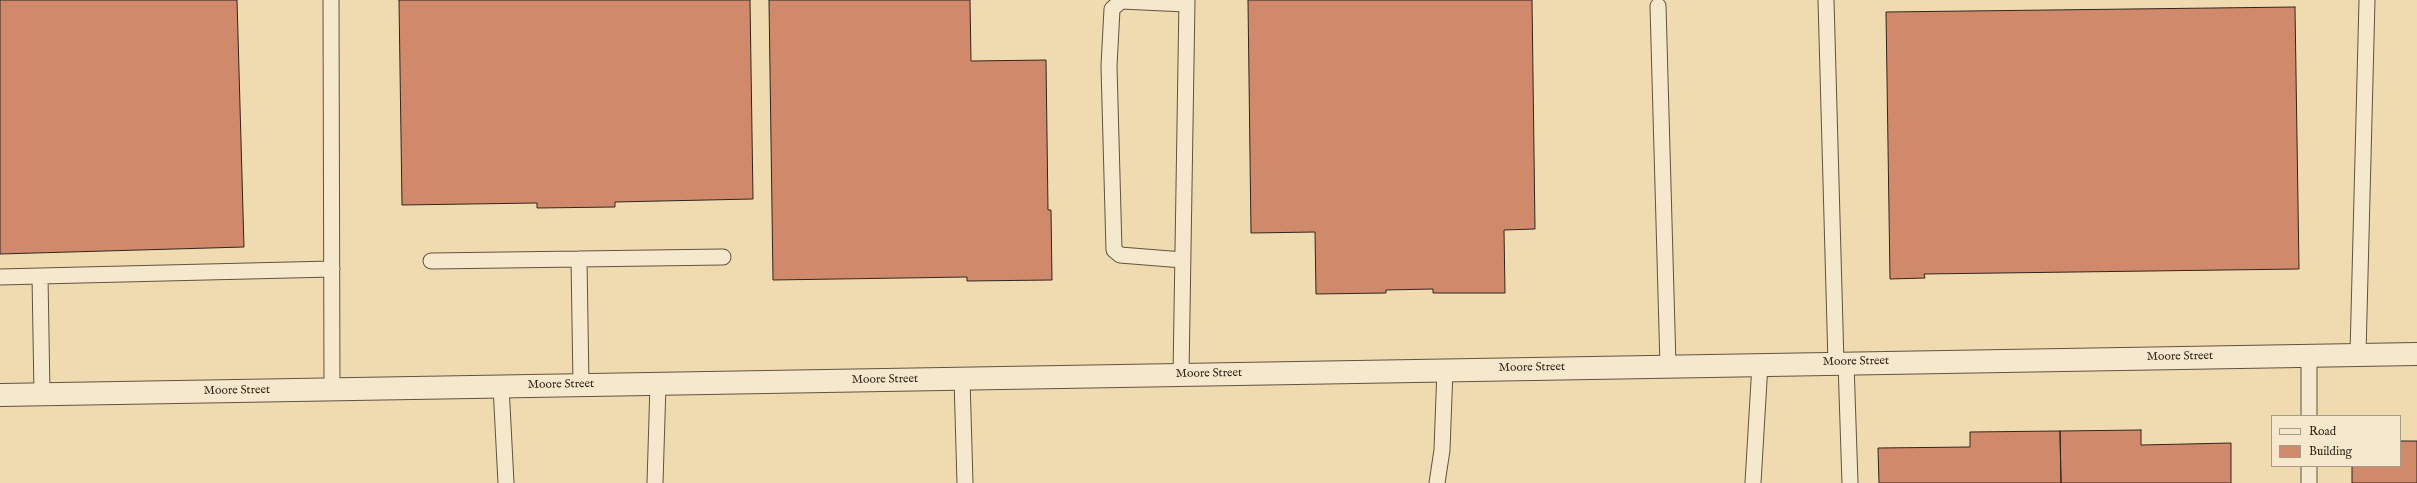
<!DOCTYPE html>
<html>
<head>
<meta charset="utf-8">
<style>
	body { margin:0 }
	#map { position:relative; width:2417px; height:483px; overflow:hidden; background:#f0dbb0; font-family:"IM FELL English",serif }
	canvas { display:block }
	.legend { position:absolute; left:2271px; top:415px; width:130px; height:52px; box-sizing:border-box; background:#f5e8cc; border:1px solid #a79a86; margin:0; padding:5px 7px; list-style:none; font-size:12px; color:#31261c }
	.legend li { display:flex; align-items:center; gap:8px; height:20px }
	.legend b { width:20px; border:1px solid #a79a86 }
</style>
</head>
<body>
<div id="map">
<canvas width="2417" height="483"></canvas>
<ul class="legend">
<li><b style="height:5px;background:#f5e8cc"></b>Road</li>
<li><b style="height:11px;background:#d1896c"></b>Building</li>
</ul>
</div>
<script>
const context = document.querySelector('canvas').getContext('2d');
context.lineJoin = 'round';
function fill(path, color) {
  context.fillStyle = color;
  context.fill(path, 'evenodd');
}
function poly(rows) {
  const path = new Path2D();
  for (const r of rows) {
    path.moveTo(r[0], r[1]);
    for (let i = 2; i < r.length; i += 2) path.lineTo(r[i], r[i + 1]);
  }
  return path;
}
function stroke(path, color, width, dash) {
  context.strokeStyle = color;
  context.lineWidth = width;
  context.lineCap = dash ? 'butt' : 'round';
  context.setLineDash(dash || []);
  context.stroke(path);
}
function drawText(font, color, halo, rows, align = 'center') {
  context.font = font + ' "IM FELL English",serif';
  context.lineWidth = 3;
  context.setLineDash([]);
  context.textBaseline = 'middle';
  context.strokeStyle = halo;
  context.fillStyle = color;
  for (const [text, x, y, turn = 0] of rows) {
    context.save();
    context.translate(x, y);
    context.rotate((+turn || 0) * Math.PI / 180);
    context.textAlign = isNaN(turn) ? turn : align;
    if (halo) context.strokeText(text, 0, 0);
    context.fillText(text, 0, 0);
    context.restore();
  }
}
const building = poly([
	[0,0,237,0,244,247,0,254,0,0],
	[399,0,750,0,753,199,615,202,615,207,537,208,537,203,402,205,399,0],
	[769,0,970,0,971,61,1046,60,1048,210,1051,210,1052,280,967,281,967,277,773,280,769,0],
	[1248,0,1532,0,1535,229,1504,230,1505,293,1433,293,1433,289,1386,290,1386,293,1316,294,1315,232,1251,233,1248,0],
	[2295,7,2299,269,1924,274,1925,278,1890,279,1886,12,2295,7],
	[2141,430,2141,445,2231,443,2231,483,2061,483,2060,431,2141,430],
	[2060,431,2061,483,1879,483,1878,448,1970,447,1970,432,2060,431],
	[2400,441,2417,441,2417,483,2352,483,2352,466,2400,466,2400,441]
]);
fill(building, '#d1896c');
stroke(building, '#31261c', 1);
const lane = poly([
	[331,0,332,389],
	[1826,0,1836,363],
	[1658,6,1668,366],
	[1183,260,1120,255,1114,250,1109,66,1112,9,1121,1,1186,4],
	[431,261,579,259],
	[40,276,332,269],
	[0,277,40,276,42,394],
	[2358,354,2367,0],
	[2309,355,2309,416],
	[1846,363,1850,483],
	[1181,375,1187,0],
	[962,379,965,483],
	[581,385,579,259,723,257],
	[501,386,506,483],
	[2309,466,2309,483],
	[655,483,658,384],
	[1437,483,1442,450,1445,369],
	[1753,483,1760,364]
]);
const street = poly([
	[0,395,2417,354]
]);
stroke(lane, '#615341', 17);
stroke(street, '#615341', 24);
stroke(lane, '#f5e8cc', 15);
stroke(street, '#f5e8cc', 22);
drawText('12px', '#31261c', '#f5e8cc', [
	["Moore Street",2180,357,-1],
	["Moore Street",1856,362,-1],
	["Moore Street",1532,368,-1],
	["Moore Street",1209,374,-1],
	["Moore Street",885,380,-1],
	["Moore Street",561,385,-1],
	["Moore Street",237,391,-1]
]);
</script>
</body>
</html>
